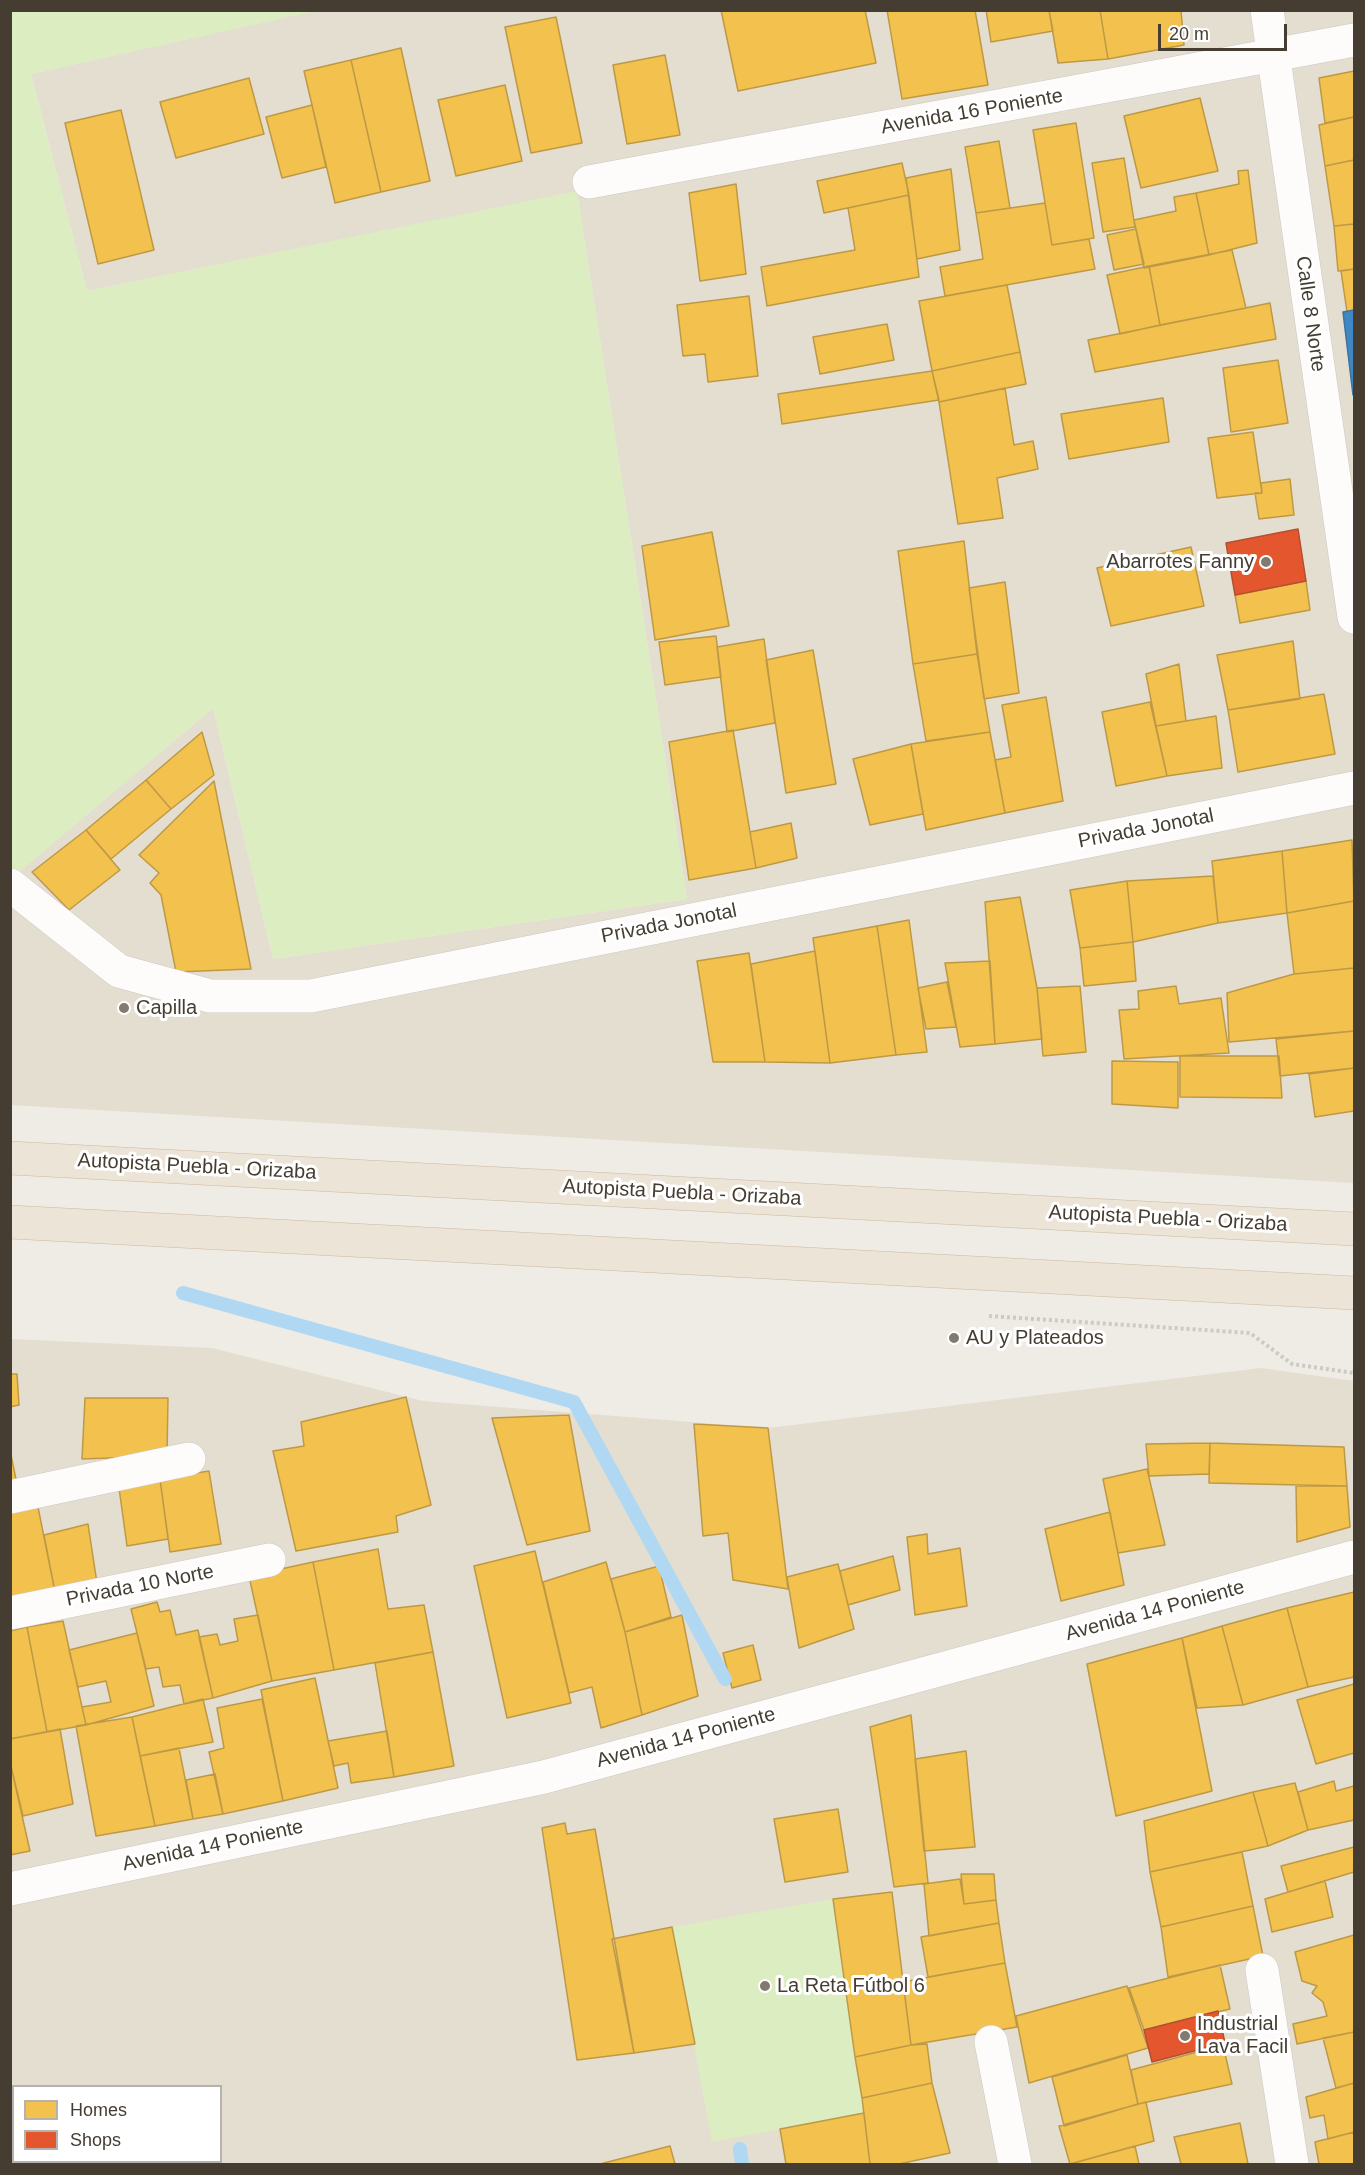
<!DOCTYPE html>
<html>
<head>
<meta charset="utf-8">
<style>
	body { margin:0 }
	#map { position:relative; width:1365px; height:2175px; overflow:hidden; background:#efece5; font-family:Helvetica,sans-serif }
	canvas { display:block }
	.frame { position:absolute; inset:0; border:12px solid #453d31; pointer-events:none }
	.legend { position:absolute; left:12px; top:2085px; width:210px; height:78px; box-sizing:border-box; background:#fff; border:2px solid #b5b1ad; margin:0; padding:8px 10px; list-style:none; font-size:18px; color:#453d31 }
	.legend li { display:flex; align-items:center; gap:12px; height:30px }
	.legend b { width:30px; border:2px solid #b5b1ad }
	.scale { position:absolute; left:1158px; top:24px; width:129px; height:27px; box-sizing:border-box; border:3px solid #453d31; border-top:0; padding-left:8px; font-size:18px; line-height:21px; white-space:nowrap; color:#453d31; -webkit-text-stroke:4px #fff; paint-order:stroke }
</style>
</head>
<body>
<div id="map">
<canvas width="1365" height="2175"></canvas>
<div class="frame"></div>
<ul class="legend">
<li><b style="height:16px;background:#f2c14e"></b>Homes</li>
<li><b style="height:16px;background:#e4572e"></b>Shops</li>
</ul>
<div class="scale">20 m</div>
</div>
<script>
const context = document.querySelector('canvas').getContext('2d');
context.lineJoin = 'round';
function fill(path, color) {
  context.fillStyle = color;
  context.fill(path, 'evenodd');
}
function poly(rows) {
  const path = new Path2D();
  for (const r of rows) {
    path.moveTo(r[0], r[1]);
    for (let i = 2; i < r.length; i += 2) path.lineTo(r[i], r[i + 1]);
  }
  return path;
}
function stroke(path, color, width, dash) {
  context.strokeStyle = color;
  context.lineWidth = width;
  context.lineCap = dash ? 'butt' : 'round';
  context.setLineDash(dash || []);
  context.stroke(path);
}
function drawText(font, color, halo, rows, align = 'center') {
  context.font = font + ' Helvetica,sans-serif';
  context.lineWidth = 6;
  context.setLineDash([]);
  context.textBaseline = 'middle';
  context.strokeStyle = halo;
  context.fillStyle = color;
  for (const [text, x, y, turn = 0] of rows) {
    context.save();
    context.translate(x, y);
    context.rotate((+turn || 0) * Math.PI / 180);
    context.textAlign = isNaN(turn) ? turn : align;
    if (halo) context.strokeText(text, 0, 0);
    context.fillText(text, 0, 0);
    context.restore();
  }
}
fill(poly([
	[316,10,1354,11,1354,1183,11,1105,10,879,213,708,273,959,687,899,577,192,87,291,31,74],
	[11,1339,212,1348,423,1401,768,1428,1261,1368,1354,1381,1354,2164,11,2164],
	[14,2086,220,2086,220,2162,14,2162]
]), '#e4ded1');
fill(poly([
	[11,11,316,11,31,74,87,291,577,191,687,899,273,959,213,708,11,879],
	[833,1899,864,2113,712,2142,672,1927]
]), '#dcedc1');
const homes = poly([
	[721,10,865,10,876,63,738,91,721,10],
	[887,10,975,10,988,85,902,99,887,10],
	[986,10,1049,10,1053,31,991,42,986,10],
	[1049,10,1100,10,1108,59,1058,63,1049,10],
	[1100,10,1181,10,1184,45,1108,59,1100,10],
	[556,17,582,143,531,153,505,27,556,17],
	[401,48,430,181,381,192,351,60,401,48],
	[665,55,680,135,627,144,613,65,665,55],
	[351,60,381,192,335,203,304,71,351,60],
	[1354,71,1354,117,1325,123,1319,78,1354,71],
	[249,78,264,134,176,158,160,102,249,78],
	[505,85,522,161,456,176,438,100,505,85],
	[1200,98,1218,171,1141,188,1124,116,1200,98],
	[312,105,326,167,282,178,266,117,312,105],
	[121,110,154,250,98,264,65,123,121,110],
	[1354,117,1354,160,1325,166,1319,125,1354,117],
	[1076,123,1094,238,1052,245,1033,130,1076,123],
	[999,141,1010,208,976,213,965,147,999,141],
	[1124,158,1135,227,1103,232,1092,163,1124,158],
	[1354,160,1354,224,1334,226,1325,166,1354,160],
	[902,163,909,195,824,213,817,181,902,163],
	[951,169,960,250,917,259,906,178,951,169],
	[1248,170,1257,243,1209,255,1196,193,1239,184,1238,171,1248,170],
	[736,184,746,274,700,281,689,193,736,184],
	[1196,193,1209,255,1144,268,1134,220,1176,211,1174,197,1196,193],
	[909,195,919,277,767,306,761,267,855,250,848,208,909,195],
	[1045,203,1052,245,1089,239,1095,269,945,296,940,267,983,259,976,213,1045,203],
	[1354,224,1354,269,1338,271,1334,226,1354,224],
	[1136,229,1144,264,1114,270,1107,235,1136,229],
	[1232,250,1246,308,1160,325,1149,266,1232,250],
	[1149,266,1160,325,1120,334,1107,275,1149,266],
	[1354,269,1354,310,1347,312,1341,271,1354,269],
	[1007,285,1020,352,932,371,919,301,1007,285],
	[749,296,758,376,708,382,705,354,683,356,677,305,749,296],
	[1270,303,1276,339,1095,372,1088,340,1270,303],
	[887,324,894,360,820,374,813,337,887,324],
	[1020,352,1026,384,939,402,932,371,1020,352],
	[1278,360,1288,423,1231,432,1223,368,1278,360],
	[932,371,939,400,782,424,778,394,932,371],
	[1005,388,1014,445,1033,441,1038,469,997,478,1003,518,958,524,939,402,1005,388],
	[1163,398,1169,442,1069,459,1061,414,1163,398],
	[1253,432,1262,493,1217,498,1208,438,1253,432],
	[1290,479,1294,515,1259,519,1255,493,1262,493,1261,483,1290,479],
	[712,532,729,626,655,640,642,546,712,532],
	[964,541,977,654,913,664,898,551,964,541],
	[1191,547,1204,606,1111,626,1097,568,1191,547],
	[1306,581,1310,610,1240,623,1235,595,1306,581],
	[1005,582,1019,693,984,699,969,588,1005,582],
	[716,636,721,677,665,685,659,642,716,636],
	[764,639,775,723,727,732,717,647,764,639],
	[1293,641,1300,699,1228,710,1217,655,1293,641],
	[813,650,836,784,786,793,766,660,813,650],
	[977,654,990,732,926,741,913,664,977,654],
	[1179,664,1186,721,1156,726,1146,674,1179,664],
	[1324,694,1335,754,1238,772,1228,710,1324,694],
	[1046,697,1063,801,1005,813,995,760,1011,757,1002,705,1046,697],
	[1150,702,1167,776,1116,786,1102,712,1150,702],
	[1216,716,1222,768,1167,776,1156,726,1216,716],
	[733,730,756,868,689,880,669,742,733,730],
	[202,732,214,775,171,809,146,780,202,732],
	[990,732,1005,813,926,830,911,744,990,732],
	[911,744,923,814,870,825,853,759,911,744],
	[146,780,171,809,111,859,86,830,146,780],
	[214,781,251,969,176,972,161,895,150,883,159,873,139,855,214,781],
	[791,823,797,858,756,868,750,832,791,823],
	[86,830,120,870,69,910,32,872,86,830],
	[1352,840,1354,901,1287,913,1282,851,1352,840],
	[1282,851,1287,913,1218,923,1212,861,1282,851],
	[1213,876,1218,923,1133,942,1127,881,1213,876],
	[1127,881,1133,942,1080,948,1070,890,1127,881],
	[1020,897,1037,988,1042,1039,995,1044,985,902,1020,897],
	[1354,901,1354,968,1294,974,1287,913,1354,901],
	[909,920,927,1052,896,1055,877,926,909,920],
	[877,926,896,1055,830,1063,813,938,877,926],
	[1133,942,1136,981,1084,986,1080,948,1133,942],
	[815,951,830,1063,765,1062,751,964,815,951],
	[749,953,765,1062,713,1062,697,961,749,953],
	[990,961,995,1044,960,1047,945,963,990,961],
	[1354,968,1354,1031,1229,1042,1227,993,1294,974,1354,968],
	[947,982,956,1027,926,1029,918,988,947,982],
	[1080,986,1086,1052,1043,1056,1037,988,1080,986],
	[1176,986,1179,1004,1221,998,1229,1053,1124,1059,1119,1010,1139,1009,1138,991,1176,986],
	[1354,1031,1354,1068,1280,1076,1276,1039,1354,1031],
	[1180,1056,1279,1056,1282,1098,1180,1097,1180,1056],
	[1112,1061,1178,1062,1178,1108,1112,1104,1112,1061],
	[1354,1068,1354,1111,1315,1117,1309,1074,1354,1068],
	[10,1374,17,1374,19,1405,10,1407,10,1374],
	[406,1397,431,1505,396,1516,398,1532,296,1551,273,1451,304,1446,301,1422,406,1397],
	[85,1398,168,1398,167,1456,82,1459,85,1398],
	[569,1415,590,1531,527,1545,492,1418,569,1415],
	[694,1424,768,1428,788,1589,733,1580,728,1533,703,1536,694,1424],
	[1210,1443,1209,1474,1149,1476,1146,1444,1210,1443],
	[1210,1443,1344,1447,1347,1486,1209,1483,1210,1443],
	[10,1450,18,1489,10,1491,10,1450],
	[1147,1469,1165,1545,1118,1553,1103,1479,1147,1469],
	[209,1471,221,1544,170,1552,160,1479,209,1471],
	[160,1479,168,1539,127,1546,119,1488,160,1479],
	[1296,1486,1347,1486,1350,1527,1297,1542,1296,1486],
	[38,1507,55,1592,10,1601,10,1513,38,1507],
	[1110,1512,1124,1585,1061,1601,1045,1529,1110,1512],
	[88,1524,97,1583,55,1592,44,1535,88,1524],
	[927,1534,928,1554,960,1548,967,1606,915,1615,907,1537,927,1534],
	[378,1549,388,1609,424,1605,433,1652,334,1670,313,1562,378,1549],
	[535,1551,571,1703,507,1718,474,1566,535,1551],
	[893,1556,900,1590,848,1605,840,1571,893,1556],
	[313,1562,334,1670,272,1681,249,1576,313,1562],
	[606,1562,625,1632,642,1715,601,1728,592,1687,569,1693,543,1582,606,1562],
	[838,1564,854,1629,799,1648,787,1577,838,1564],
	[659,1566,671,1617,625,1632,611,1579,659,1566],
	[1354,1592,1354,1677,1308,1687,1287,1608,1354,1592],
	[157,1602,160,1612,170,1610,176,1635,198,1630,213,1698,184,1704,180,1685,163,1687,159,1667,146,1669,131,1609,157,1602],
	[1287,1608,1308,1687,1243,1705,1222,1626,1287,1608],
	[258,1615,272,1681,213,1698,199,1637,217,1634,220,1645,238,1641,234,1619,258,1615],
	[682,1615,698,1696,642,1715,625,1632,682,1615],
	[63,1621,86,1725,47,1732,27,1627,63,1621],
	[1222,1626,1243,1705,1197,1708,1182,1638,1222,1626],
	[27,1627,47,1732,10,1739,10,1631,27,1627],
	[137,1633,154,1706,86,1725,82,1707,111,1702,106,1681,78,1687,69,1650,137,1633],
	[1182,1638,1212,1791,1116,1816,1087,1664,1182,1638],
	[753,1645,761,1680,732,1688,723,1653,753,1645],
	[433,1652,454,1766,394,1777,375,1663,433,1652],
	[315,1678,338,1788,283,1801,261,1690,315,1678],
	[1354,1684,1354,1753,1316,1764,1297,1700,1354,1684],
	[203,1699,213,1742,140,1756,132,1717,203,1699],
	[262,1699,283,1801,223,1814,209,1752,224,1748,217,1708,262,1699],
	[911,1715,928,1883,894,1887,870,1727,911,1715],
	[132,1717,155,1826,96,1836,76,1726,132,1717],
	[60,1729,73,1804,23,1816,10,1762,10,1739,60,1729],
	[387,1731,394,1777,351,1783,348,1763,334,1766,328,1741,387,1731],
	[179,1748,193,1819,155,1826,140,1756,179,1748],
	[966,1751,975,1847,924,1851,915,1759,966,1751],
	[10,1762,30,1851,10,1855,10,1762],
	[215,1774,223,1814,193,1819,186,1780,215,1774],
	[1334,1781,1336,1791,1354,1786,1354,1820,1308,1830,1298,1792,1334,1781],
	[1295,1783,1308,1830,1268,1846,1253,1792,1295,1783],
	[1253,1792,1268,1846,1150,1872,1144,1821,1253,1792],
	[838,1809,848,1872,785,1882,774,1819,838,1809],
	[565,1823,567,1834,595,1829,634,2053,577,2060,542,1828,565,1823],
	[1354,1847,1354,1872,1288,1892,1281,1866,1354,1847],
	[1242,1852,1253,1906,1161,1927,1150,1872,1242,1852],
	[961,1874,994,1874,996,1900,964,1904,961,1874],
	[960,1879,964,1904,996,1900,999,1923,929,1936,924,1884,960,1879],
	[1325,1881,1333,1917,1272,1932,1265,1899,1325,1881],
	[892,1892,911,2045,855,2057,833,1899,892,1892],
	[1253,1906,1263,1956,1168,1977,1161,1927,1253,1906],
	[999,1923,1005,1963,928,1977,921,1937,999,1923],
	[672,1927,695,2044,634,2053,612,1939,672,1927],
	[1354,1935,1354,2032,1297,2044,1293,2024,1327,2016,1323,2002,1312,1993,1317,1986,1302,1981,1295,1952,1354,1935],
	[1005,1963,1017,2027,911,2045,903,1982,1005,1963],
	[1220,1965,1230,2009,1144,2030,1129,1988,1220,1965],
	[1127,1986,1148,2048,1029,2083,1016,2016,1127,1986],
	[1354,2032,1354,2083,1336,2088,1323,2038,1354,2032],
	[927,2044,932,2083,862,2098,855,2057,911,2045,927,2044],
	[1223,2045,1232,2084,1138,2104,1131,2070,1223,2045],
	[1127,2055,1138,2104,1064,2126,1052,2077,1127,2055],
	[932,2083,950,2153,899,2164,870,2164,862,2098,932,2083],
	[1354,2083,1354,2132,1328,2139,1324,2115,1310,2118,1306,2097,1354,2083],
	[10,2093,14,2100,14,2154,10,2155,10,2093],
	[1146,2102,1154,2141,1070,2164,1059,2126,1146,2102],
	[864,2113,870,2164,786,2164,780,2129,864,2113],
	[1240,2123,1248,2164,1181,2164,1174,2137,1240,2123],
	[1354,2132,1354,2164,1319,2164,1315,2142,1354,2132],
	[670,2146,675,2164,600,2164,670,2146],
	[1135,2146,1139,2164,1069,2164,1070,2164,1135,2146]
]);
fill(homes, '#f2c14e');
stroke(homes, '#be9945', 1.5);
const shops = poly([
	[1298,529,1306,581,1235,595,1226,543,1298,529],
	[1218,2011,1225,2043,1152,2062,1144,2030,1218,2011]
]);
fill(shops, '#e4572e');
stroke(shops, '#b44f2f', 1.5);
const schools = poly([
	[1354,310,1354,395,1353,395,1343,312,1354,310]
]);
fill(schools, '#3f88c5');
stroke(schools, '#417299', 1.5);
stroke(poly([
	[183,1293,574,1402,725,1679],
	[740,2149,742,2164]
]), '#b0d8f2', 14);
const street = poly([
	[1267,10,1354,617],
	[589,182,1354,40],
	[10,885,119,971,210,996,311,996,1354,788],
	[10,1497,189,1459],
	[10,1613,269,1560],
	[10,1889,544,1777,1354,1557],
	[1262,1970,1292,2164],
	[991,2042,1015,2164]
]);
const highway = poly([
	[10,1158,1354,1229],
	[10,1222,1354,1293]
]);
stroke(street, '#cbc8c1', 34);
stroke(highway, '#cab99e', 34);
stroke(poly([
	[989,1316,1250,1333,1292,1364,1354,1373]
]), '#cdcac5', 4, [3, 3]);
stroke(street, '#fdfcfb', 33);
stroke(highway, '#ebe4d7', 33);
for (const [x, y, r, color] of [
	[1266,562,6,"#807a70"],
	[124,1008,6,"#807a70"],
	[954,1338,6,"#807a70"],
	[765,1986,6,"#807a70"],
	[1185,2036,6,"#807a70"]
]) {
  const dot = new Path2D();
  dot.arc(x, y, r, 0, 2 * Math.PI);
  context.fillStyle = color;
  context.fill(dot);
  stroke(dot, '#fff', 2);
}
drawText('20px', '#453d31', '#fff', [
	["Avenida 16 Poniente",972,112,-10],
	["Calle 8 Norte",1310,314,82],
	["Privada Jonotal",1146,829,-11],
	["Privada Jonotal",669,924,-11],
	["Autopista Puebla - Orizaba",197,1167,3],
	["Autopista Puebla - Orizaba",682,1193,3],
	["Autopista Puebla - Orizaba",1168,1219,3],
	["Privada 10 Norte",140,1586,-11],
	["Avenida 14 Poniente",1155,1611,-15],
	["Avenida 14 Poniente",686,1738,-15],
	["Avenida 14 Poniente",213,1846,-12]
]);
drawText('20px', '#453d31', '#fff', [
	["Abarrotes Fanny",1254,562,"right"],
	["Capilla",136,1008],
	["AU y Plateados",966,1338],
	["La Reta Fútbol 6",777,1986],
	["Industrial",1197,2024],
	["Lava Facil",1197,2047]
], 'left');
</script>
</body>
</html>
